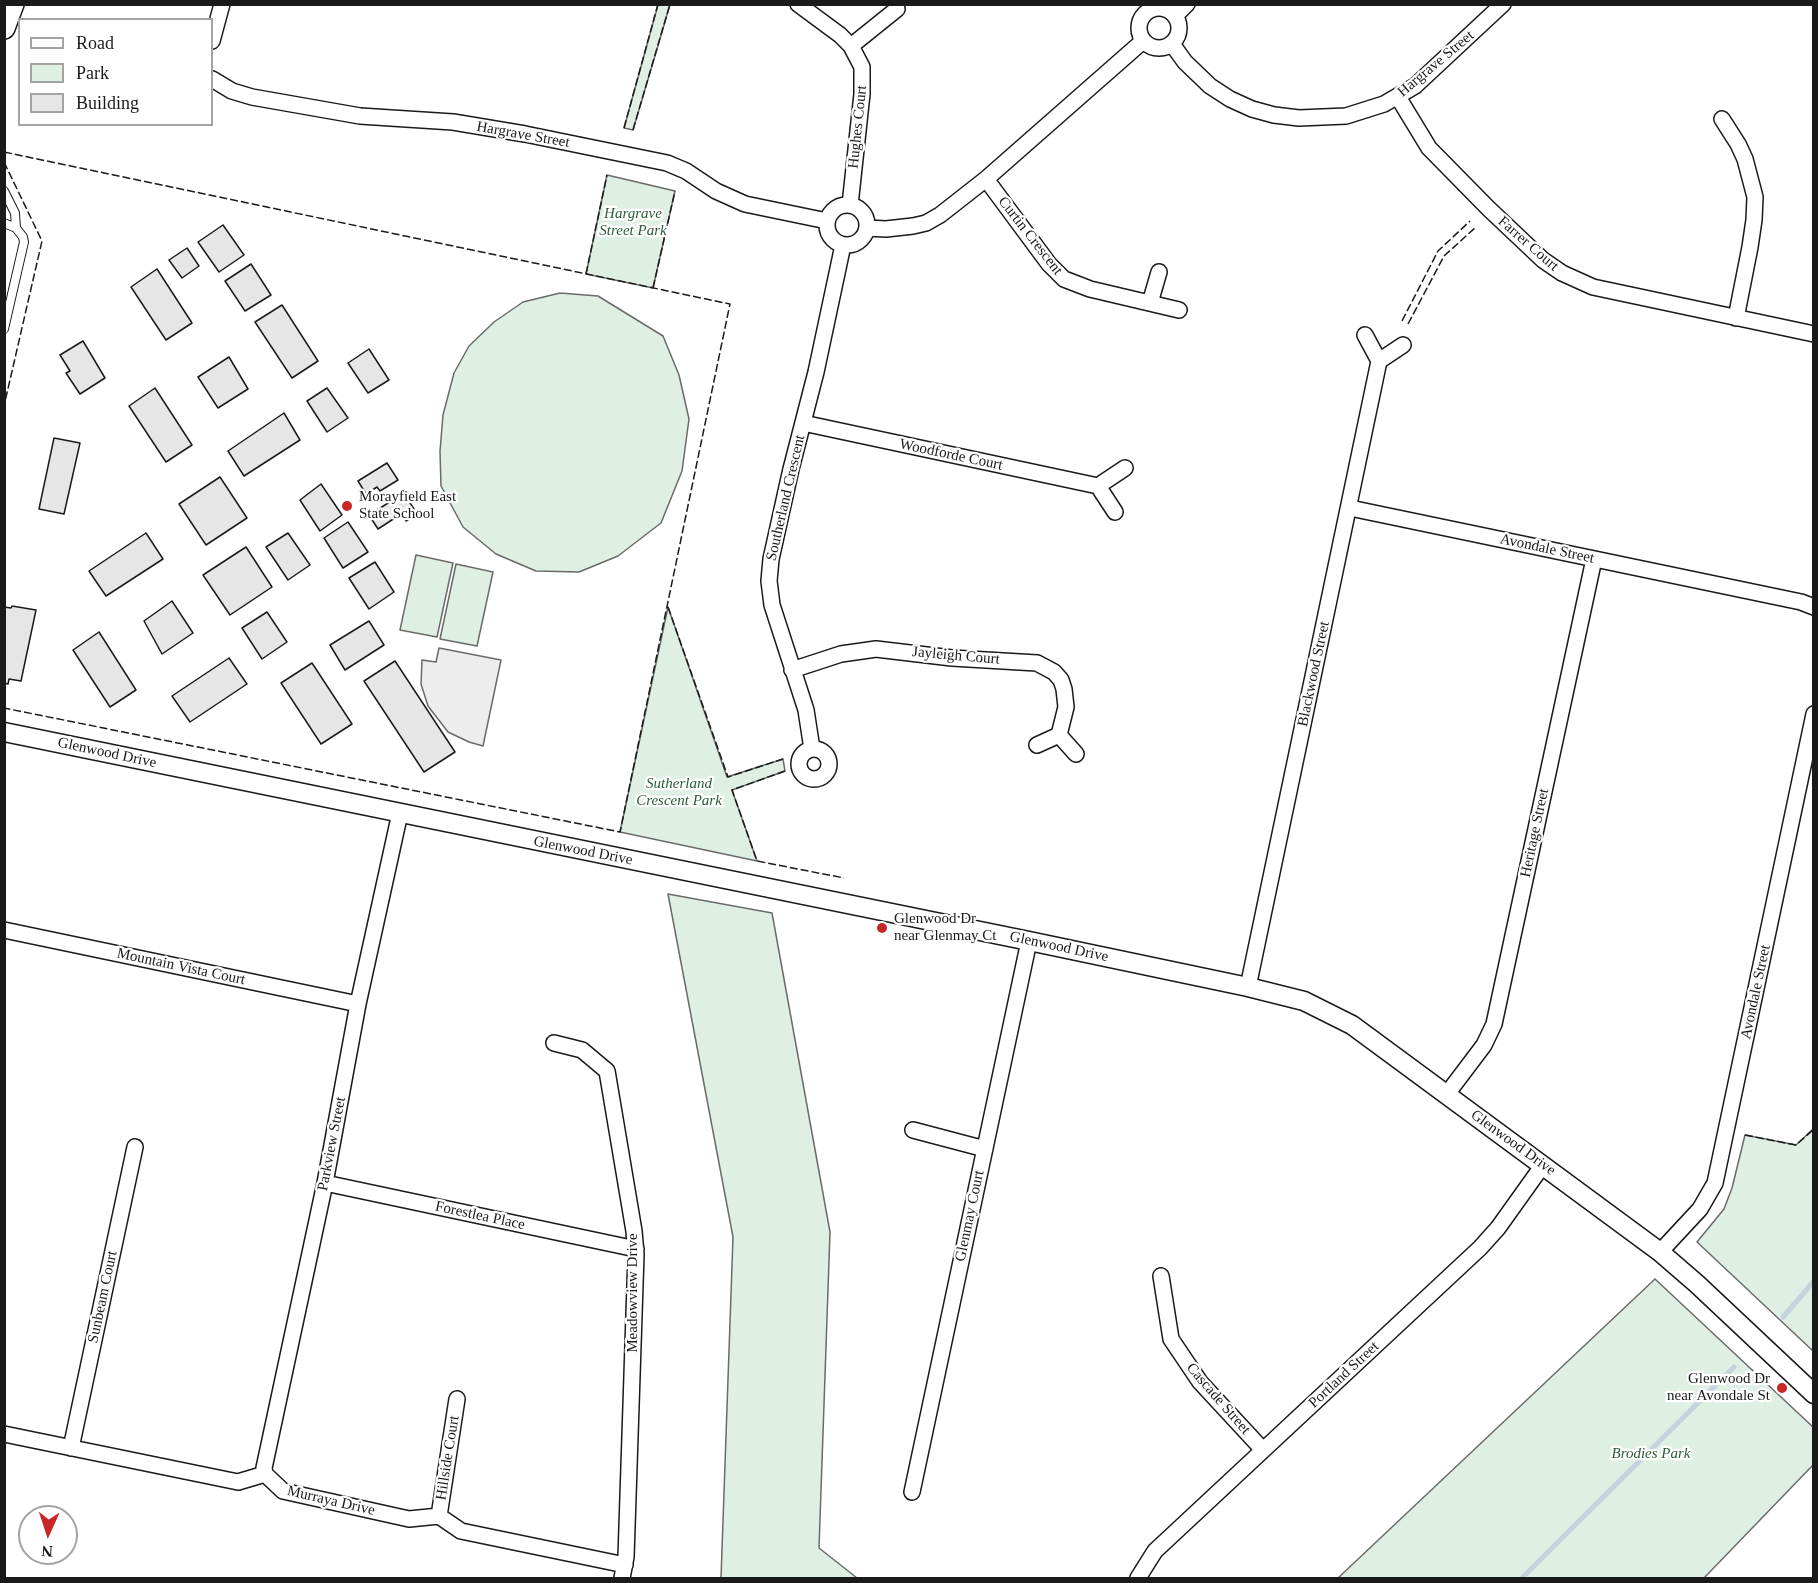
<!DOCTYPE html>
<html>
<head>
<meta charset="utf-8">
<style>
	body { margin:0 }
	#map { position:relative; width:1818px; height:1583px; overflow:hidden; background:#fff; font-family:Georgia,serif }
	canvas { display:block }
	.frame { position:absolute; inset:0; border:6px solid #1a1a1a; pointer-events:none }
	.legend { position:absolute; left:18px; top:18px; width:195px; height:108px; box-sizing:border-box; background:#fff; border:2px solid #a3a3a3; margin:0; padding:8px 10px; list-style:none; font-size:18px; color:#1a1a1a }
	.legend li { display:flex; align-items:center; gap:12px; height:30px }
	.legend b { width:30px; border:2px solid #a3a3a3 }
	.north { position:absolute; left:18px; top:1505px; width:60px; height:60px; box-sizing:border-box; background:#fff; border:2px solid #a3a3a3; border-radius:50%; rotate:183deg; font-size:16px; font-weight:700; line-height:24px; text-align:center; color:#1a1a1a }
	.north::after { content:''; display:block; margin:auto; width:21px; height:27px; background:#c62828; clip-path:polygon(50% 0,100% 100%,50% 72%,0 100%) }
</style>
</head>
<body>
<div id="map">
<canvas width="1818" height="1583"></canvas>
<div class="frame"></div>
<ul class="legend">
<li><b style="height:8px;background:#fff"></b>Road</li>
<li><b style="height:16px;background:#e0efe3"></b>Park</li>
<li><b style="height:16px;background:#e6e6e6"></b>Building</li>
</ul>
<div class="north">N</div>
</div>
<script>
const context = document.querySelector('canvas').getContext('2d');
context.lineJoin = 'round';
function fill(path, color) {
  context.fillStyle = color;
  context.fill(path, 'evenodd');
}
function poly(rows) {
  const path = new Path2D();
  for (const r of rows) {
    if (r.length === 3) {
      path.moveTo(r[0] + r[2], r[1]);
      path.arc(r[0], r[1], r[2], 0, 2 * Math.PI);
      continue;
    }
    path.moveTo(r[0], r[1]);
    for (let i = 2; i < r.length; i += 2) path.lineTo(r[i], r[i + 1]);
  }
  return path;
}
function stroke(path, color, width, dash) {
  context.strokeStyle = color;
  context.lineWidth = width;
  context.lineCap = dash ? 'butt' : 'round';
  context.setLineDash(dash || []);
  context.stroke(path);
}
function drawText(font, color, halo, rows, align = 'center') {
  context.font = font + ' Georgia,serif';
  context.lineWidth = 4.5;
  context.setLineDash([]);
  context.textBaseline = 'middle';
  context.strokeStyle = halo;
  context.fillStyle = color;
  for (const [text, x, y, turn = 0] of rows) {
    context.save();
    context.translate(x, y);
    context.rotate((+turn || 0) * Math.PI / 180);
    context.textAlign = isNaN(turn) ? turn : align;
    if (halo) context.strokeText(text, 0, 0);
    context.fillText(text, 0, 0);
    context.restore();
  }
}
const green = poly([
	[658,5,670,5,633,130,624,128,658,5],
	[607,175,675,191,653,288,586,274,607,175],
	[560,293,598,296,663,336,679,375,689,419,682,471,661,523,618,556,579,572,536,571,496,554,463,527,441,486,440,451,443,415,454,373,469,346,494,322,523,302,560,293],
	[416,555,453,563,437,637,400,630,416,555],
	[456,564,493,572,477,646,440,639,456,564],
	[668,607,727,777,783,759,785,771,732,790,757,861,620,832,668,607],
	[668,894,772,913,830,1232,819,1548,857,1578,721,1578,733,1237,668,894],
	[1813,1129,1813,1351,1697,1242,1724,1209,1732,1188,1745,1135,1796,1145,1813,1129],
	[1655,1279,1813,1427,1813,1465,1704,1578,1338,1578,1655,1279]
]);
fill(green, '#e0efe3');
stroke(green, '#6a6a6a', 1.5);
const parking = poly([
	[439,648,501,660,483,746,469,742,448,732,428,706,421,684,422,660,436,662,439,648]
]);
fill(parking, '#ededed');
stroke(parking, '#6a6a6a', 1.5);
stroke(poly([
	[1783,1317,1814,1281],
	[1522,1578,1734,1367]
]), '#c6d2dc', 5);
const building = poly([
	[223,225,244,255,219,272,198,242,223,225],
	[187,248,199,266,182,278,169,260,187,248],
	[251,264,271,295,245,311,225,281,251,264],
	[157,269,192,323,166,340,131,287,157,269],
	[282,305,318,361,292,378,255,322,282,305],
	[83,341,105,378,80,394,66,373,70,371,60,355,83,341],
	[369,349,389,380,368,393,348,363,369,349],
	[229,357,248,389,218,408,198,377,229,357],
	[155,388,192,445,166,462,129,406,155,388],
	[327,388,348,418,327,432,307,401,327,388],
	[284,413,300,440,244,476,228,451,284,413],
	[54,438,80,443,64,514,39,509,54,438],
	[387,463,398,480,380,491,377,487,366,494,358,481,387,463],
	[220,477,247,518,206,545,179,504,220,477],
	[321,484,342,515,320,531,300,500,321,484],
	[404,493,417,514,406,521,401,514,378,529,369,515,404,493],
	[348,522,368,552,343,568,324,538,348,522],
	[146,533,163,559,106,596,89,571,146,533],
	[288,533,310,565,288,580,266,547,288,533],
	[246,547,272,587,230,615,203,575,246,547],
	[375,562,394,592,369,609,349,578,375,562],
	[172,601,193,633,162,654,144,621,172,601],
	[12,606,36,610,21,681,9,679,8,684,4,683,4,607,11,608,12,606],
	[267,612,287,642,262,659,242,628,267,612],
	[369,621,384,645,345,670,330,645,369,621],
	[99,632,136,690,110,707,73,650,99,632],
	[229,658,247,684,190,722,172,696,229,658],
	[395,661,455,752,424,772,364,681,395,661],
	[312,663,352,724,321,744,281,683,312,663]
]);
fill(building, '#e6e6e6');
stroke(building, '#1a1a1a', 1.5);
const service = poly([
	[4,191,15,213,16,228],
	[4,223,16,228,23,237,24,242,4,329]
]);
const minor = poly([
	[798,4,840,35,851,46,862,67,862,94,850,205],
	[1159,28,20],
	[1175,16,1187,4],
	[212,41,222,4],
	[1172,44,1185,62,1210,86,1230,99,1252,109,1274,115,1299,118,1346,116,1384,104,1415,86,1503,4],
	[851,46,897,9],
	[212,79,232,91,252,97,360,116,453,122,525,134,667,163,686,171,716,191,745,204,827,221],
	[1398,97,1429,148,1488,208,1543,260,1562,273,1593,287,1814,334],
	[1722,119,1738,144,1745,159,1755,197,1754,220,1750,247,1736,318],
	[986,179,1049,264,1064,279,1090,289,1179,310],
	[847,225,20],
	[867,228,886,229,913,226,926,223,940,215,986,179,1143,41],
	[1150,303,1159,272],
	[1365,335,1379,361,1403,345],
	[803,423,1098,486],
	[1350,508,1801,602,1814,607],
	[1115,512,1098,486,1125,468],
	[792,670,841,654,876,649,952,658,1037,663,1054,672,1061,680,1064,689,1066,707,1059,735],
	[1037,745,1059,735,1076,754],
	[814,764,15],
	[812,749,806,710,772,605,769,581,771,559,791,469,816,372,843,245],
	[4,930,358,1004],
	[1248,987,1379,361],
	[554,1043,582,1050,607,1071,634,1231,636,1254,626,1557,622,1578],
	[1447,1094,1484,1045,1494,1024,1594,559],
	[913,1130,985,1149],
	[325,1183,636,1249],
	[1660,1252,1700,1209,1715,1183,1814,714],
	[1161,1276,1171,1339,1200,1382,1263,1450],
	[4,1434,238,1482,265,1474],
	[71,1448,135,1147],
	[265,1474,264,1468,325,1183,358,1004,400,813],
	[265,1474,283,1491,409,1519,439,1516,461,1531,625,1565],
	[912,1492,1029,941],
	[439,1516,457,1399],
	[1138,1578,1155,1551,1480,1248,1498,1228,1543,1165]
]);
const tertiary = poly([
	[4,732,1029,941,1248,987,1304,1001,1352,1025,1660,1252,1697,1284,1814,1394]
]);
const secondary = poly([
	[4,28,13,4]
]);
stroke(service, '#1a1a1a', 10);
stroke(minor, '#1a1a1a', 18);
stroke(tertiary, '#1a1a1a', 21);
stroke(secondary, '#1a1a1a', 24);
stroke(service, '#fff', 8);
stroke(minor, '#fff', 15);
stroke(tertiary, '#fff', 18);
stroke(secondary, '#fff', 21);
stroke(poly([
	[624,128,658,4],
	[633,130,670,4],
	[4,152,730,304,620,832,4,708],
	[4,162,42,241,4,406],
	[586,274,607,175],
	[653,288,675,191],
	[1402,321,1438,251,1470,221],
	[1408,324,1444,256,1476,227],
	[668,607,728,777,783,759],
	[785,771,732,790,757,861,844,878],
	[1745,1135,1796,1145,1814,1129]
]), '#1a1a1a', 1.5, [8, 3]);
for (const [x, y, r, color] of [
	[347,506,6,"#c62828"],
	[882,928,6,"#c62828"],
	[1782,1388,6,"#c62828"]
]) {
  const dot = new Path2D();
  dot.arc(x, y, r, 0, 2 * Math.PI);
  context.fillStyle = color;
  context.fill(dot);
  stroke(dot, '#fff', 2);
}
drawText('15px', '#1a1a1a', '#fff', [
	["Hargrave Street",1436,64,-40],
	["Hughes Court",858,127,-84],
	["Hargrave Street",523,135,10],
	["Curtin Crescent",1030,236,52],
	["Farrer Court",1528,244,41],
	["Woodforde Court",951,455,12],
	["Southerland Crescent",786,498,-77],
	["Avondale Street",1547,549,12],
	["Jayleigh Court",956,656,5],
	["Blackwood Street",1314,674,-78],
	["Glenwood Drive",107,753,12],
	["Heritage Street",1535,833,-78],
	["Glenwood Drive",583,851,11],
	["Glenwood Drive",1059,947,12],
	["Mountain Vista Court",181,967,12],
	["Avondale Street",1756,992,-78],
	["Glenwood Drive",1513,1143,36],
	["Parkview Street",332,1144,-79],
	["Forestlea Place",480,1216,12],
	["Glenmay Court",970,1216,-78],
	["Meadowview Drive",633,1293,-90],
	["Sunbeam Court",103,1297,-78],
	["Portland Street",1344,1375,-43],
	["Cascade Street",1218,1399,49],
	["Hillside Court",448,1458,-81],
	["Murraya Drive",331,1501,13]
]);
drawText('italic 15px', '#2b5a34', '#fff', [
	["Hargrave",633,214],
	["Street Park",633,231],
	["Sutherland",679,784],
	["Crescent Park",679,801],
	["Brodies Park",1651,1454]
]);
drawText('15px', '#1a1a1a', '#fff', [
	["Morayfield East",359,497],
	["State School",359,514],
	["Glenwood Dr",894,919],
	["near Glenmay Ct",894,936],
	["Glenwood Dr",1770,1379,"right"],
	["near Avondale St",1770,1396,"right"]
], 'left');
</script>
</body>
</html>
